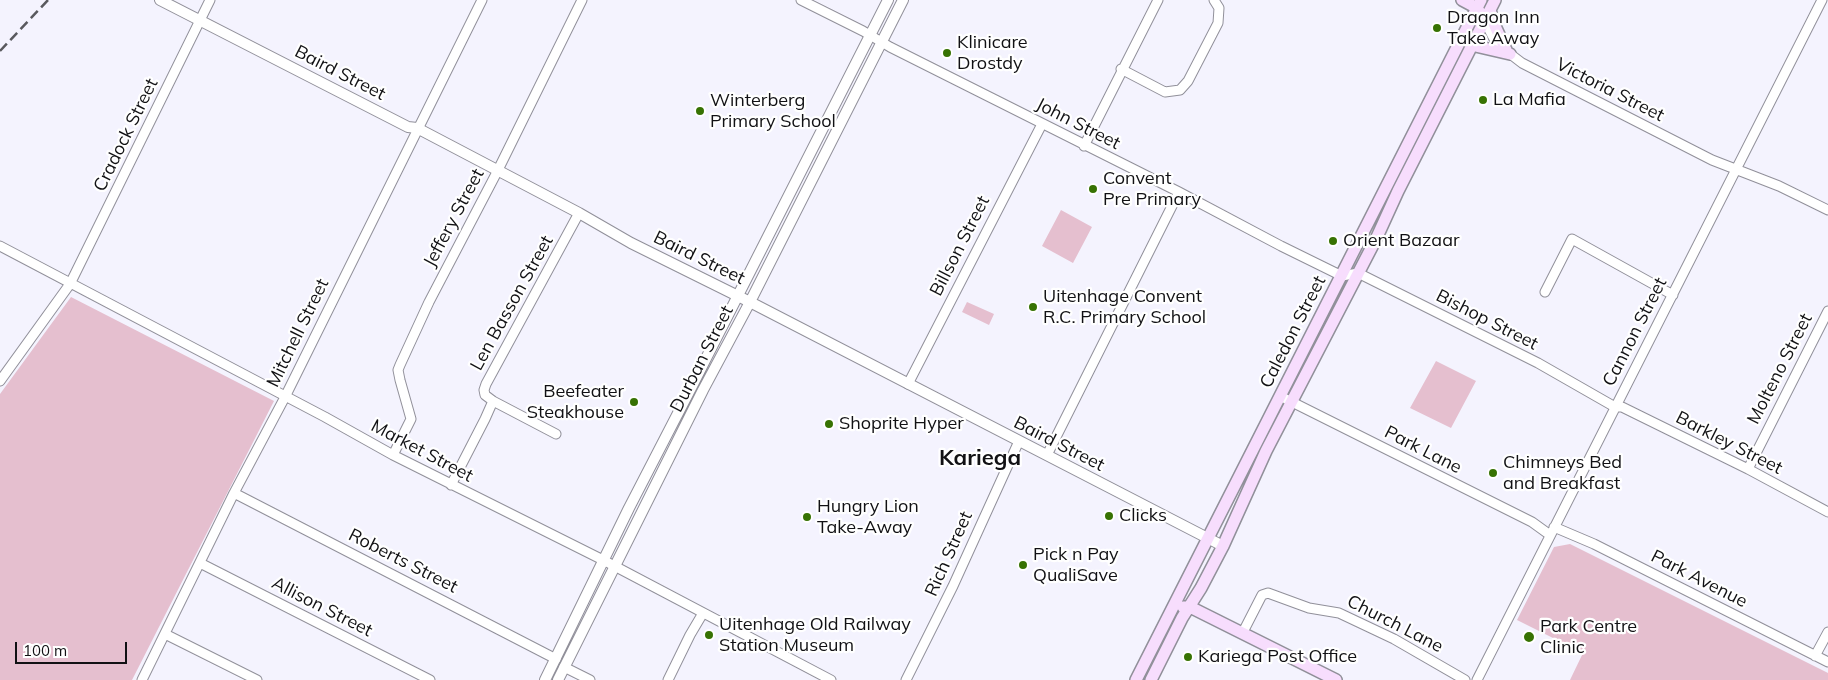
<!DOCTYPE html>
<html>
<head>
<meta charset="utf-8">
<style>
	body { margin:0 }
	#map { position:relative; width:1828px; height:680px; overflow:hidden; background:#f4f3fe; font-family:Mulish,sans-serif }
	canvas { display:block }
	.scale { position:absolute; left:15px; top:642px; width:112px; height:22px; box-sizing:border-box; border:2px solid #111114; border-top:0; padding-left:6px; font-size:15px; line-height:18px; white-space:nowrap; color:#111114; -webkit-text-stroke:4px #fff; paint-order:stroke }
</style>
</head>
<body>
<div id="map">
<canvas width="1828" height="680"></canvas>
<div class="scale">100 m</div>
</div>
<script>
const context = document.querySelector('canvas').getContext('2d');
context.lineJoin = 'round';
function fill(path, color) {
  context.fillStyle = color;
  context.fill(path, 'evenodd');
}
function poly(rows) {
  const path = new Path2D();
  for (const r of rows) {
    path.moveTo(r[0], r[1]);
    for (let i = 2; i < r.length; i += 2) path.lineTo(r[i], r[i + 1]);
  }
  return path;
}
function stroke(path, color, width, dash) {
  context.strokeStyle = color;
  context.lineWidth = width;
  context.lineCap = dash ? 'butt' : 'round';
  context.setLineDash(dash || []);
  context.stroke(path);
}
function drawText(font, color, halo, rows, align = 'center') {
  context.font = font + ' Mulish,sans-serif';
  context.lineWidth = 4.5;
  context.setLineDash([]);
  context.textBaseline = 'middle';
  context.strokeStyle = halo;
  context.fillStyle = color;
  for (const [text, x, y, turn = 0] of rows) {
    context.save();
    context.translate(x, y);
    context.rotate((+turn || 0) * Math.PI / 180);
    context.textAlign = isNaN(turn) ? turn : align;
    if (halo) context.strokeText(text, 0, 0);
    context.fillText(text, 0, 0);
    context.restore();
  }
}
fill(poly([
	[1061,210,1092,227,1073,263,1042,246],
	[71,297,274,401,132,680,0,680,0,394],
	[967,302,994,314,989,325,962,312],
	[1436,361,1476,381,1451,428,1410,408],
	[1570,544,1828,673,1828,680,1570,680,1583,653,1517,620,1554,547]
]), '#e5bfcf');
const minor = poly([
	[801,0,863,31,890,47,1179,192,1281,246,1342,276,1358,273,1538,363,1615,407,1622,407,1748,469,1828,512],
	[1484,20,1494,39,1505,50,1522,63,1712,160,1779,186,1828,210],
	[1121,69,1165,92,1180,90,1188,81,1218,23,1219,8,1214,0],
	[1084,146,1158,0],
	[0,246,325,417,393,455,603,560,831,680],
	[1545,292,1572,239,1673,295],
	[0,381,70,284,210,0],
	[908,384,1042,124],
	[1280,396,1532,522,1550,535],
	[493,401,556,434],
	[393,455,411,419,400,380,398,370,400,365,429,302,497,172,582,0],
	[1047,455,1179,192],
	[1748,469,1828,311],
	[451,485,485,419,493,401,485,395,484,390,486,384,579,213],
	[234,493,556,659],
	[1554,527,1594,544,1828,662],
	[200,563,430,680],
	[1243,632,1262,595,1268,593,1309,608,1339,613,1394,639,1465,680],
	[165,634,257,680],
	[1815,656,1828,632],
	[564,667,590,680],
	[142,680,234,493,285,397,482,0],
	[668,680,690,635,703,613],
	[906,680,953,586,1019,441],
	[1477,680,1822,0]
]);
const tertiary = poly([
	[160,0,408,127,417,128,579,213,631,243,750,302,1223,546],
	[545,680,629,508,692,386,888,0],
	[558,680,703,390,750,302,903,0]
]);
const secondary = poly([
	[1462,0,1477,8,1481,14],
	[1490,10,1495,26,1507,52],
	[1471,45,1510,54],
	[1183,607,1190,607,1336,680],
	[1136,680,1481,0],
	[1151,680,1182,618,1201,588,1223,546,1266,451,1377,237,1398,191,1495,0]
]);
stroke(minor, '#91909a', 11);
stroke(tertiary, '#91909a', 12);
stroke(secondary, '#91909a', 14);
stroke(minor, '#fff', 9);
stroke(tertiary, '#fff', 10);
stroke(secondary, '#f7ddfd', 11);
stroke(poly([
	[0,51,48,0]
]), '#59595e', 2.5, [10, 5]);
for (const [x, y, r, color] of [
	[1437,28,5,"#377203"],
	[947,53,5,"#377203"],
	[1483,100,5,"#377203"],
	[700,111,5,"#377203"],
	[1093,189,5,"#377203"],
	[1333,241,5,"#377203"],
	[1033,307,5,"#377203"],
	[634,402,5,"#377203"],
	[829,424,5,"#377203"],
	[1493,473,5,"#377203"],
	[1109,516,5,"#377203"],
	[807,517,5,"#377203"],
	[1023,565,5,"#377203"],
	[709,635,5,"#377203"],
	[1529,637,6,"#377203"],
	[1188,657,5,"#377203"]
]) {
  const dot = new Path2D();
  dot.arc(x, y, r, 0, 2 * Math.PI);
  context.fillStyle = color;
  context.fill(dot);
  stroke(dot, '#fff', 2);
}
drawText('18px', '#111114', '#fff', [
	["Dragon Inn",1447,18],
	["Take Away",1447,39],
	["Klinicare",957,43],
	["Drostdy",957,64],
	["La Mafia",1493,100],
	["Winterberg",710,101],
	["Primary School",710,122],
	["Convent",1103,179],
	["Pre Primary",1103,200],
	["Orient Bazaar",1343,241],
	["Uitenhage Convent",1043,297],
	["R.C. Primary School",1043,318],
	["Beefeater",624,392,"right"],
	["Steakhouse",624,413,"right"],
	["Shoprite Hyper",839,424],
	["Chimneys Bed",1503,463],
	["and Breakfast",1503,484],
	["Hungry Lion",817,507],
	["Take-Away",817,528],
	["Clicks",1119,516],
	["Pick n Pay",1033,555],
	["QualiSave",1033,576],
	["Uitenhage Old Railway",719,625],
	["Station Museum",719,646],
	["Park Centre",1540,627],
	["Clinic",1540,648],
	["Kariega Post Office",1198,657]
], 'left');
drawText('18px', '#111114', '#fff', [
	["Baird Street",340,73,27],
	["Victoria Street",1610,90,27],
	["John Street",1078,124,27],
	["Cradock Street",126,135,-64],
	["Jeffery Street",454,218,-62],
	["Billson Street",960,246,-63],
	["Baird Street",699,258,26],
	["Len Basson Street",512,303,-61],
	["Bishop Street",1487,320,27],
	["Caledon Street",1293,332,-63],
	["Cannon Street",1635,332,-63],
	["Mitchell Street",298,333,-64],
	["Durban Street",702,359,-63],
	["Molteno Street",1780,369,-63],
	["Barkley Street",1729,443,27],
	["Baird Street",1059,444,27],
	["Park Lane",1423,450,27],
	["Market Street",422,451,28],
	["Rich Street",949,554,-66],
	["Roberts Street",403,561,27],
	["Park Avenue",1699,579,27],
	["Allison Street",322,607,27],
	["Church Lane",1395,624,27]
]);
drawText('bold 22px', '#111114', '#fff', [
	["Kariega",980,458]
]);
</script>
</body>
</html>
